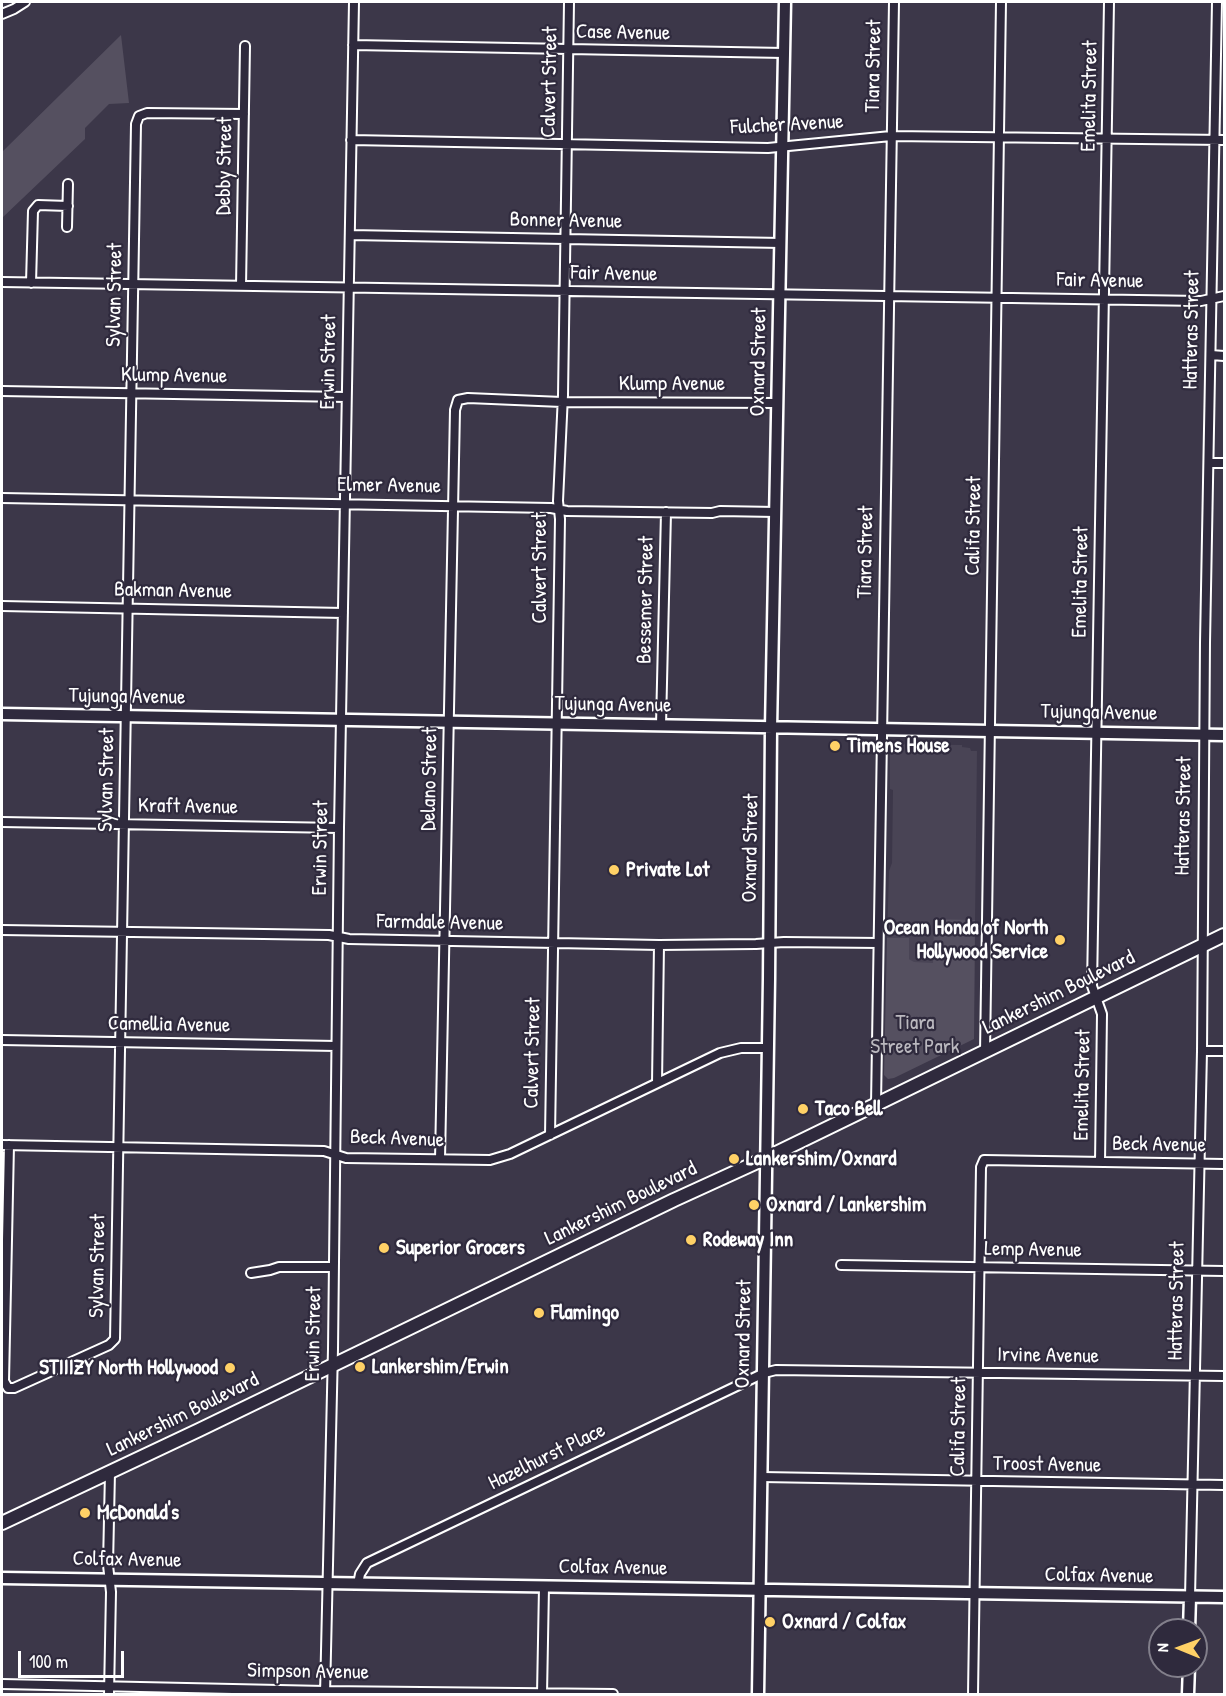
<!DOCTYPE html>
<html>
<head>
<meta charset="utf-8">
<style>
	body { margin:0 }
	#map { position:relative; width:1226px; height:1696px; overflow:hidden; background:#3c3749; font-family:"Patrick Hand",sans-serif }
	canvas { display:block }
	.frame { position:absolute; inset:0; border:3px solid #fff; pointer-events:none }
	.north { position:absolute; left:1148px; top:1618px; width:60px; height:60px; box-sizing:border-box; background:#2f2a3d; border:2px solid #827f8b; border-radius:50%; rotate:271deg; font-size:16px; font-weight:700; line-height:24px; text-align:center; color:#fff }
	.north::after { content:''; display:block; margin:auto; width:21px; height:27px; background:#ffd166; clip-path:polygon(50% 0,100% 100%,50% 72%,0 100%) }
	.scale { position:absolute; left:18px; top:1651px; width:106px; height:27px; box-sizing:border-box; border:3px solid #fff; border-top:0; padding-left:8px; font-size:18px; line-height:21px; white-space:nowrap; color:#fff; -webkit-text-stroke:4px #2f2a3d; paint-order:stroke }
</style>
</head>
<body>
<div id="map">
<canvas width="1226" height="1696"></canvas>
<div class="frame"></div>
<div class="north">N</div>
<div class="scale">100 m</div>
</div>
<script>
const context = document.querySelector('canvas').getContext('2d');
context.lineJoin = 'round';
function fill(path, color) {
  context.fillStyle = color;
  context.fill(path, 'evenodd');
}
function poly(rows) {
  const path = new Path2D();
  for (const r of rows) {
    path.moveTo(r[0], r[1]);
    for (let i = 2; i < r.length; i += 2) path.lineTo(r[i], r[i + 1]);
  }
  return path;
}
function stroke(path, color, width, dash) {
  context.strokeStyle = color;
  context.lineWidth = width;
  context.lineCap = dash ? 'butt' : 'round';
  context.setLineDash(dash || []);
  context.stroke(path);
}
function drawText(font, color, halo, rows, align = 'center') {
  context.font = font + ' "Patrick Hand",sans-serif';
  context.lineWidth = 4.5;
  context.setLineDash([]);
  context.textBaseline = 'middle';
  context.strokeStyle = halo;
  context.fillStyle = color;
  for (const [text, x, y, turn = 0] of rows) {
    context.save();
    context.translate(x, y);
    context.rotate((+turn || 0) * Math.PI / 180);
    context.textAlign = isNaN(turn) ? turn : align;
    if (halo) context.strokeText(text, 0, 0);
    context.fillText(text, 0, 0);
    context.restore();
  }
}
fill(poly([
	[893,744,962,745,962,747,970,748,971,751,977,751,974,1011,909,959,887,938,889,871,892,863,893,790,890,789,890,749]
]), '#494455');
fill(poly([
	[121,35,129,103,109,104,85,128,85,139,2,218,2,152],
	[934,919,975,920,974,1039,894,1078,888,1079,884,1075,887,938,909,938,909,959,914,962,933,963]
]), '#555060');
const street = poly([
	[2,14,14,9,25,2],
	[353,45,784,53],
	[351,140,768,148,891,136,1224,140],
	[67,227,68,184],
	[350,235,781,243],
	[2,282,1201,301,1224,296],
	[31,283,33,211,38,205,68,206],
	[241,286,245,46],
	[1211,355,1224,356],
	[2,391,346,397],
	[1209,463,1224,463],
	[2,498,551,508,567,511,712,513,720,511,776,512],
	[2,606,343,613],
	[661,725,666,512],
	[2,822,339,828],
	[2,930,329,935,349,939,659,945,756,944,784,942,878,943],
	[2,1040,336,1046],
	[985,1051,1001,2],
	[1202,1051,1224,1051],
	[657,1083,659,945],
	[876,1104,894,2],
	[550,1135,560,519,558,501,563,395,569,2],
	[2,1145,324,1151,346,1158,490,1160,510,1154,720,1053,741,1048,768,1048],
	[9,1145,4,1381,8,1388,14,1388,109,1345,115,1339,136,124,139,116,147,113,244,114],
	[440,1159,455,410,458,400,468,398,562,402,778,403],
	[1100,1162,1102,1014,1092,986,1109,2],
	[841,1265,1224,1271],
	[251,1273,270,1270,279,1267,333,1267],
	[762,1477,1224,1485],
	[358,1584,360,1574,367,1563,764,1373,776,1370,1224,1376],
	[1190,1597,1202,1051,1205,642,1217,2],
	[2,1684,325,1691,613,1694],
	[109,1694,111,1592,108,1565,110,1472],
	[325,1694,333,1349,339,828,354,2],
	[542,1694,544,1587],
	[973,1694,981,1167,984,1160,1224,1164]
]);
const secondary = poly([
	[2,714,1224,735],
	[2,1578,1224,1597],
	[1189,1630,1190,1597],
	[758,1694,769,979,771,728,785,2],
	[1188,1694,1189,1666]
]);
const primary = poly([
	[2,1523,199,1430,674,1200,766,1158,1224,935]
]);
stroke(street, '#fff', 12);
stroke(secondary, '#fff', 15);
stroke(primary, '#fff', 16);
stroke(street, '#2f2a3d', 8);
stroke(secondary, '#2f2a3d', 10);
stroke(primary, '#2f2a3d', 12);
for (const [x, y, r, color] of [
	[835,746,6,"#ffd166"],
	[614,870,6,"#ffd166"],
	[1060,940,6,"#ffd166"],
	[803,1109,6,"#ffd166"],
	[734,1159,6,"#ffd166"],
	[754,1205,6,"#ffd166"],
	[691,1240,6,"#ffd166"],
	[384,1248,6,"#ffd166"],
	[539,1313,6,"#ffd166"],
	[360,1367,6,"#ffd166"],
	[230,1368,6,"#ffd166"],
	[85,1513,6,"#ffd166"],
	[770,1622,6,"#ffd166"]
]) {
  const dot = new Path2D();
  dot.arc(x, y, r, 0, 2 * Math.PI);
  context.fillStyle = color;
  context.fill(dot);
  stroke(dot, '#2f2a3d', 2);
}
drawText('21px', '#fff', '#2f2a3d', [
	["Case Avenue",623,33,1],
	["Tiara Street",874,66,-89],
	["Calvert Street",550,82,-89],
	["Emelita Street",1090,96,-89],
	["Fulcher Avenue",787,125,-3],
	["Debby Street",225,166,-89],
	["Bonner Avenue",566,221,1],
	["Fair Avenue",614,274,1],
	["Fair Avenue",1100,281,1],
	["Sylvan Street",115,295,-89],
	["Hatteras Street",1192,330,-89],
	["Erwin Street",329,362,-89],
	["Oxnard Street",759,362,-89],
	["Klump Avenue",174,376,1],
	["Klump Avenue",672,384],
	["Elmer Avenue",389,486,1],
	["Califa Street",974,526,-89],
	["Tiara Street",866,552,-89],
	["Calvert Street",540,568,-90],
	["Emelita Street",1081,582,-89],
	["Bakman Avenue",173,591,1],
	["Bessemer Street",646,600,-89],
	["Tujunga Avenue",127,697,1],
	["Tujunga Avenue",613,705,1],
	["Tujunga Avenue",1099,713,1],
	["Delano Street",430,779,-89],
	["Sylvan Street",107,780,-89],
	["Kraft Avenue",188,807,1],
	["Hatteras Street",1184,816,-89],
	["Erwin Street",321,848,-89],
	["Oxnard Street",751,848,-89],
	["Farmdale Avenue",440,923,1],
	["Lankershim Boulevard",1059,993,-26],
	["Camellia Avenue",169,1025,1],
	["Calvert Street",533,1053,-89],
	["Emelita Street",1083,1085,-89],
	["Beck Avenue",397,1139,2],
	["Beck Avenue",1159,1145,1],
	["Lankershim Boulevard",621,1204,-26],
	["Lemp Avenue",1033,1250,1],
	["Sylvan Street",98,1266,-89],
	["Hatteras Street",1177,1301,-89],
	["Erwin Street",314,1334,-89],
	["Oxnard Street",744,1334,-89],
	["Irvine Avenue",1048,1356,1],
	["Lankershim Boulevard",183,1415,-26],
	["Califa Street",959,1427,-89],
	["Hazelhurst Place",547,1457,-26],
	["Troost Avenue",1047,1465,1],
	["Colfax Avenue",127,1560,1],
	["Colfax Avenue",613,1568,1],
	["Colfax Avenue",1099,1576,1],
	["Simpson Avenue",308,1672,1]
]);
drawText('bold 21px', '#fff', '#2f2a3d', [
	["Timens House",847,746],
	["Private Lot",626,870],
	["Ocean Honda of North",1048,928,"right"],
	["Hollywood Service",1048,952,"right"],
	["Taco Bell",815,1109],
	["Lankershim/Oxnard",746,1159],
	["Oxnard / Lankershim",766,1205],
	["Rodeway Inn",703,1240],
	["Superior Grocers",396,1248],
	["Flamingo",551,1313],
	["Lankershim/Erwin",372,1367],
	["STIIIZY North Hollywood",218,1368,"right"],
	["McDonald's",97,1513],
	["Oxnard / Colfax",782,1622]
], 'left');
drawText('21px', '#bbb9bf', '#2f2a3d', [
	["Tiara",915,1023],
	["Street Park",915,1047]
]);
</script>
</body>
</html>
